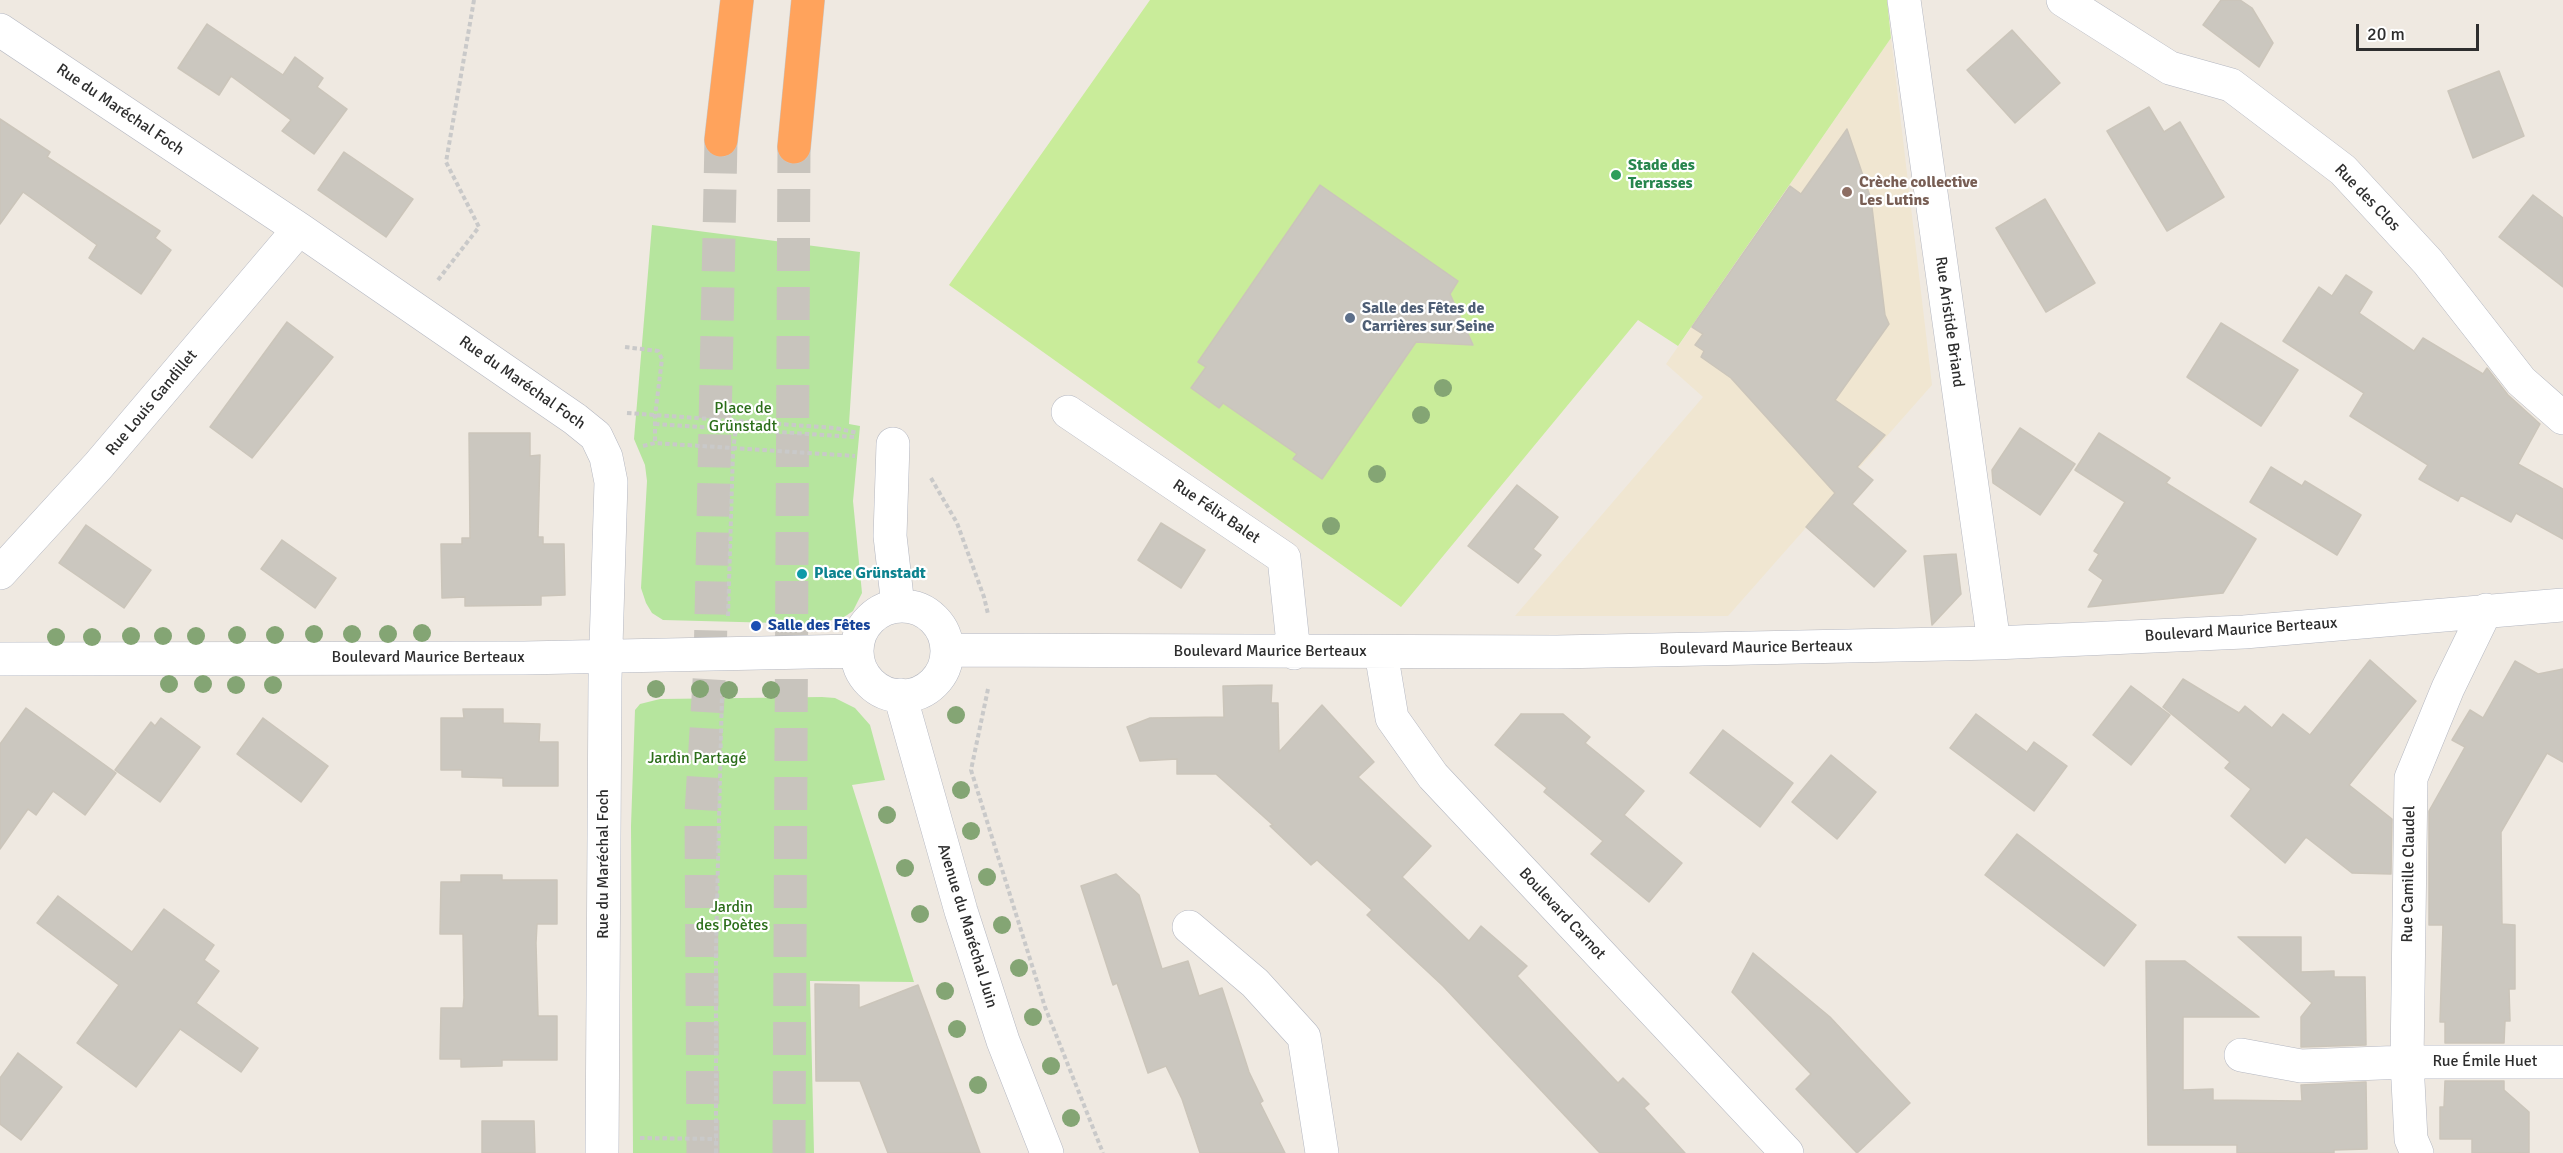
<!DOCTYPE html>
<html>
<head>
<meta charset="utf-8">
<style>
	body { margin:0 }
	#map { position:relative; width:2563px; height:1153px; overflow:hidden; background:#efe9e1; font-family:Signika,sans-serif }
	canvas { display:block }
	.scale { position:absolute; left:2356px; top:24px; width:123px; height:27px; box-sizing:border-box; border:3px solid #2e2e2e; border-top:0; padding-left:8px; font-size:18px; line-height:21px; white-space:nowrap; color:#2e2e2e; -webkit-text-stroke:4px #fff; paint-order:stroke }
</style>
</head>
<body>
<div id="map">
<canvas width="2563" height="1153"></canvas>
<div class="scale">20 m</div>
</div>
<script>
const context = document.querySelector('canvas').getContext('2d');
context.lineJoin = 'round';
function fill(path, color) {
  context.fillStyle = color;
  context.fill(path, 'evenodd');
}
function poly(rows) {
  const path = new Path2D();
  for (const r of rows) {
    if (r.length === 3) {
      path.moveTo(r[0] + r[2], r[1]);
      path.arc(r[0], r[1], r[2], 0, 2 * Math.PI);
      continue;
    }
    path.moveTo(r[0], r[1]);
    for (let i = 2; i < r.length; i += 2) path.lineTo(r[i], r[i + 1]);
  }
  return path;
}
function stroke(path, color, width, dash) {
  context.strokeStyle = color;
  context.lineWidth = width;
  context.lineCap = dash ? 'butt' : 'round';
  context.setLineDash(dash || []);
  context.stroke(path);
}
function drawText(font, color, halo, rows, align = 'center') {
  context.font = font + ' Signika,sans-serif';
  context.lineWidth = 4.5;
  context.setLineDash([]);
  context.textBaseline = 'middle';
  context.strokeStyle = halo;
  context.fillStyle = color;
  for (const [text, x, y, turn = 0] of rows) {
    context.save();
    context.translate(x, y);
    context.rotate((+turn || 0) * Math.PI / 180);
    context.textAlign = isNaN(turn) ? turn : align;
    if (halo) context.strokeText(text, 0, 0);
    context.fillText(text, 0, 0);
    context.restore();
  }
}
fill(poly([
	[1891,38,1932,385,1728,616,1515,616,1703,397,1666,364]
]), '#f0e6d1');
fill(poly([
	[652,225,860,252,849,424,860,426,853,501,862,593,853,611,844,617,816,624,663,620,652,613,646,603,641,588,647,481,645,465,634,439],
	[822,697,835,698,855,708,870,725,885,780,852,785,914,982,810,981,814,1153,633,1153,631,826,635,710,640,704,660,699]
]), '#b6e59e');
fill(poly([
	[1150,0,1887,0,1891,38,1678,346,1638,320,1401,607,949,285]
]), '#c9ec9a');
const building = poly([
	[2221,0,2240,0,2252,8,2273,43,2259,67,2203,25,2221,0],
	[207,24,283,75,295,57,323,78,317,87,347,109,314,154,282,131,291,120,231,76,219,95,178,68,207,24],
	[2012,30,2060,83,2015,123,1967,70,2012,30],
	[2499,71,2524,136,2473,158,2448,91,2499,71],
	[2149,107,2164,132,2180,122,2224,197,2167,231,2107,131,2149,107],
	[0,119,50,152,47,157,160,231,155,238,171,250,141,294,89,258,97,245,23,192,0,224,0,119],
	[1847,129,1871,199,1885,315,1889,324,1835,400,1885,435,1857,467,1873,480,1852,504,1906,551,1874,587,1806,527,1835,493,1731,378,1701,357,1704,351,1695,345,1703,334,1692,327,1790,186,1801,194,1847,129],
	[344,152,413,199,386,237,318,190,344,152],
	[1320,185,1458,281,1450,294,1473,345,1416,342,1322,479,1293,459,1297,454,1223,403,1219,408,1191,388,1206,367,1198,362,1320,185],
	[2533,195,2563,218,2563,287,2499,237,2533,195],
	[2045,199,2095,283,2046,312,1996,228,2045,199],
	[2346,275,2372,292,2359,313,2414,351,2423,338,2483,374,2487,368,2508,395,2540,424,2518,464,2563,489,2563,539,2516,513,2511,522,2461,495,2458,501,2419,479,2428,465,2350,416,2364,393,2283,341,2319,287,2332,296,2346,275],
	[287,322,333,357,252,458,210,427,287,322],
	[2221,323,2298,370,2261,426,2187,377,2221,323],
	[2020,428,2075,464,2040,515,1993,483,1992,470,2020,428],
	[469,433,530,433,530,456,540,455,538,537,543,537,543,544,564,544,565,595,541,596,541,605,465,606,465,597,442,598,441,544,462,544,462,538,470,538,469,433],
	[2099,433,2170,478,2166,483,2256,539,2223,593,2088,607,2103,580,2089,570,2099,554,2094,551,2125,502,2075,470,2099,433],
	[2271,467,2302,486,2305,481,2361,515,2337,555,2250,502,2271,467],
	[1517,485,1558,517,1533,549,1541,555,1518,583,1468,546,1517,485],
	[1161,523,1205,550,1181,588,1138,560,1161,523],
	[86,525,151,570,124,608,59,563,86,525],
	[282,540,336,578,315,608,261,569,282,540],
	[1956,554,1961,594,1932,625,1924,556,1956,554],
	[2370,660,2416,701,2349,785,2392,819,2391,874,2352,873,2306,837,2285,863,2231,816,2251,789,2225,768,2230,762,2163,707,2183,679,2239,713,2245,706,2272,728,2283,714,2310,735,2370,660],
	[2515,661,2538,674,2563,669,2563,762,2547,753,2501,832,2502,924,2515,925,2515,989,2509,989,2510,1021,2505,1021,2504,1043,2445,1043,2445,1022,2440,1022,2443,925,2429,925,2429,811,2465,747,2452,740,2470,710,2483,718,2515,661],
	[1272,685,1271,703,1278,703,1279,752,1322,705,1374,762,1358,777,1431,846,1402,877,1469,941,1481,926,1527,966,1517,976,1618,1083,1623,1078,1649,1104,1644,1108,1685,1153,1600,1153,1443,986,1367,915,1372,910,1317,860,1311,865,1270,826,1273,825,1216,774,1177,774,1177,759,1140,761,1127,727,1150,718,1224,717,1223,686,1272,685],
	[2131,686,2170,715,2131,765,2093,735,2131,686],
	[26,708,116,773,85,815,53,791,36,815,28,809,0,849,0,744,26,708],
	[463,709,503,709,503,723,540,724,539,742,558,742,558,786,503,786,503,778,462,777,462,770,441,770,441,718,464,718,463,709],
	[1521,714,1563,714,1590,737,1585,743,1644,791,1624,815,1682,863,1649,902,1591,854,1603,841,1544,792,1547,788,1495,745,1521,714],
	[1976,714,2027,752,2034,742,2067,766,2034,811,1950,748,1976,714],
	[161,718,200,747,160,802,115,770,151,722,155,726,161,718],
	[263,718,328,766,301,802,237,754,263,718],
	[1723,730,1793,783,1760,827,1690,773,1723,730],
	[1831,755,1876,792,1837,839,1792,802,1831,755],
	[2017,834,2136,925,2104,966,1985,875,2017,834],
	[1116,874,1139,895,1162,969,1188,961,1199,996,1222,988,1249,1072,1263,1101,1260,1103,1285,1153,1200,1153,1182,1099,1166,1066,1148,1073,1117,983,1113,985,1081,886,1116,874],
	[461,875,502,875,502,880,557,880,557,924,537,924,536,943,538,1016,557,1016,557,1060,502,1060,502,1066,461,1067,461,1059,440,1059,441,1008,463,1008,464,998,463,934,440,934,441,882,461,882,461,875],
	[58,896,132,952,164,909,214,945,204,960,219,971,196,1003,258,1048,241,1072,180,1029,136,1087,77,1043,119,985,37,923,58,896],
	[2238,937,2301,937,2301,972,2334,971,2334,977,2365,977,2366,1045,2301,1047,2301,1017,2312,1003,2238,937],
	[1753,953,1830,1017,1910,1103,1857,1153,1796,1089,1811,1074,1732,992,1753,953],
	[2146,961,2185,961,2259,1017,2183,1017,2183,1090,2213,1089,2213,1100,2302,1101,2301,1085,2366,1082,2367,1149,2334,1150,2334,1153,2237,1153,2237,1145,2148,1145,2146,961],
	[815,984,859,985,859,1008,918,985,980,1153,888,1153,860,1081,816,1081,815,984],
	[18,1053,62,1087,21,1140,0,1124,0,1078,18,1053],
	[2445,1081,2504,1081,2504,1090,2529,1112,2529,1153,2472,1153,2472,1139,2440,1139,2440,1107,2444,1107,2445,1081],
	[482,1121,534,1121,535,1153,482,1153,482,1121]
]);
fill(building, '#cbc7bf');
stroke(building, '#cbc5ba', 1.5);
stroke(poly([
	[703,1153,701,814,710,665,721,140],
	[789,1153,794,147]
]), '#c8c4bd', 33, [33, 16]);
const minor = poly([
	[1904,0,1994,643],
	[2063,0,2170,68,2231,85,2343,170,2428,262,2521,381,2563,418],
	[0,30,299,229,575,419,596,436,606,457,611,482,605,679,602,1153],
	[1068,412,1284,558,1294,653],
	[893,444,890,536,898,606],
	[0,573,98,466,299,229],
	[902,651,45],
	[947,650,1557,652,1994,643,2244,632,2563,605],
	[1381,652,1392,718,1433,776,1787,1153],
	[0,659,524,658,856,651],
	[900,695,961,911,1003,1041,1047,1153],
	[1189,927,1255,983,1304,1037,1322,1153],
	[2241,1055,2301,1066,2407,1062,2563,1062],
	[2417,1153,2411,1139,2407,1062,2411,778,2448,688,2486,610]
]);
const highway = poly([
	[721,140,737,0],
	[794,147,808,0]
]);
stroke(minor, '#b4b7c1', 34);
stroke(highway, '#c9c9c9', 34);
stroke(poly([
	[438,280,479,227,446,162,474,0],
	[625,347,658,351,662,359,655,416,655,443],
	[627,413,835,428,858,433],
	[655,424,855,437],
	[643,446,655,443,855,456],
	[931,478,957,523,984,597,988,614],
	[728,616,733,450,736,428],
	[988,689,971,770,1045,1007,1103,1153],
	[640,1138,716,1139],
	[716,1153,716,947,722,692]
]), '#c9c9c9', 4, [4.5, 3]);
stroke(minor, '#fff', 33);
stroke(highway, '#ffa35c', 33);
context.fillStyle = '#84a574';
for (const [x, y] of [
	[1443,388],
	[1421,415],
	[1377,474],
	[1331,526],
	[422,633],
	[314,634],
	[352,634],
	[388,634],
	[237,635],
	[275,635],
	[131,636],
	[163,636],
	[196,636],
	[56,637],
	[92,637],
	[169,684],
	[203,684],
	[236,685],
	[273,685],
	[656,689],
	[700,689],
	[729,690],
	[771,690],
	[956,715],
	[961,790],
	[887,815],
	[971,831],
	[905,868],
	[987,877],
	[920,914],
	[1002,925],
	[1019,968],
	[945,991],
	[1033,1017],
	[957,1029],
	[1051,1066],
	[978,1085],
	[1071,1118]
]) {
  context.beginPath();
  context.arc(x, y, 9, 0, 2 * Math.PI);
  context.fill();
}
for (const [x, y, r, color] of [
	[1616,175,6,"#2e9e5b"],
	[1847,192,6,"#8d6e63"],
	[1350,318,6,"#5c6f8a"],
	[802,574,6,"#0f9aa8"],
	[756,626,6,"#1a4fb4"]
]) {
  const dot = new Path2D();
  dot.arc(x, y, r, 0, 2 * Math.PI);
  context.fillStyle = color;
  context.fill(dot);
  stroke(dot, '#fff', 2);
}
drawText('16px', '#2e2e2e', '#fff', [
	["Rue du Maréchal Foch",120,110,34],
	["Rue des Clos",2367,198,46],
	["Rue Aristide Briand",1949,322,82],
	["Rue du Maréchal Foch",522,383,35],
	["Rue Louis Gandillet",152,403,-50],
	["Rue Félix Balet",1216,512,34],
	["Boulevard Maurice Berteaux",2241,630,-4],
	["Boulevard Maurice Berteaux",1756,648,-1],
	["Boulevard Maurice Berteaux",1270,652],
	["Boulevard Maurice Berteaux",428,658],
	["Rue du Maréchal Foch",604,864,-90],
	["Rue Camille Claudel",2409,874,-89],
	["Boulevard Carnot",1562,914,47],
	["Avenue du Maréchal Juin",967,926,73],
	["Rue Émile Huet",2485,1062]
]);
drawText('bold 16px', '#27864d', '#fff', [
	["Stade des",1628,166],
	["Terrasses",1628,184]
], 'left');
drawText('bold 16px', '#785e54', '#fff', [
	["Crèche collective",1859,183],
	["Les Lutins",1859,201]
], 'left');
drawText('bold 16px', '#4e5e75', '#fff', [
	["Salle des Fêtes de",1362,309],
	["Carrières sur Seine",1362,327]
], 'left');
drawText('16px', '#2c6e1b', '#fff', [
	["Place de",743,409],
	["Grünstadt",743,427],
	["Jardin Partagé",697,759],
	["Jardin",732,908],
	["des Poètes",732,926]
]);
drawText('bold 16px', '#0d838f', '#fff', [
	["Place Grünstadt",814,574]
], 'left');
drawText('bold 16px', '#164399', '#fff', [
	["Salle des Fêtes",768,626]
], 'left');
</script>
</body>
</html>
